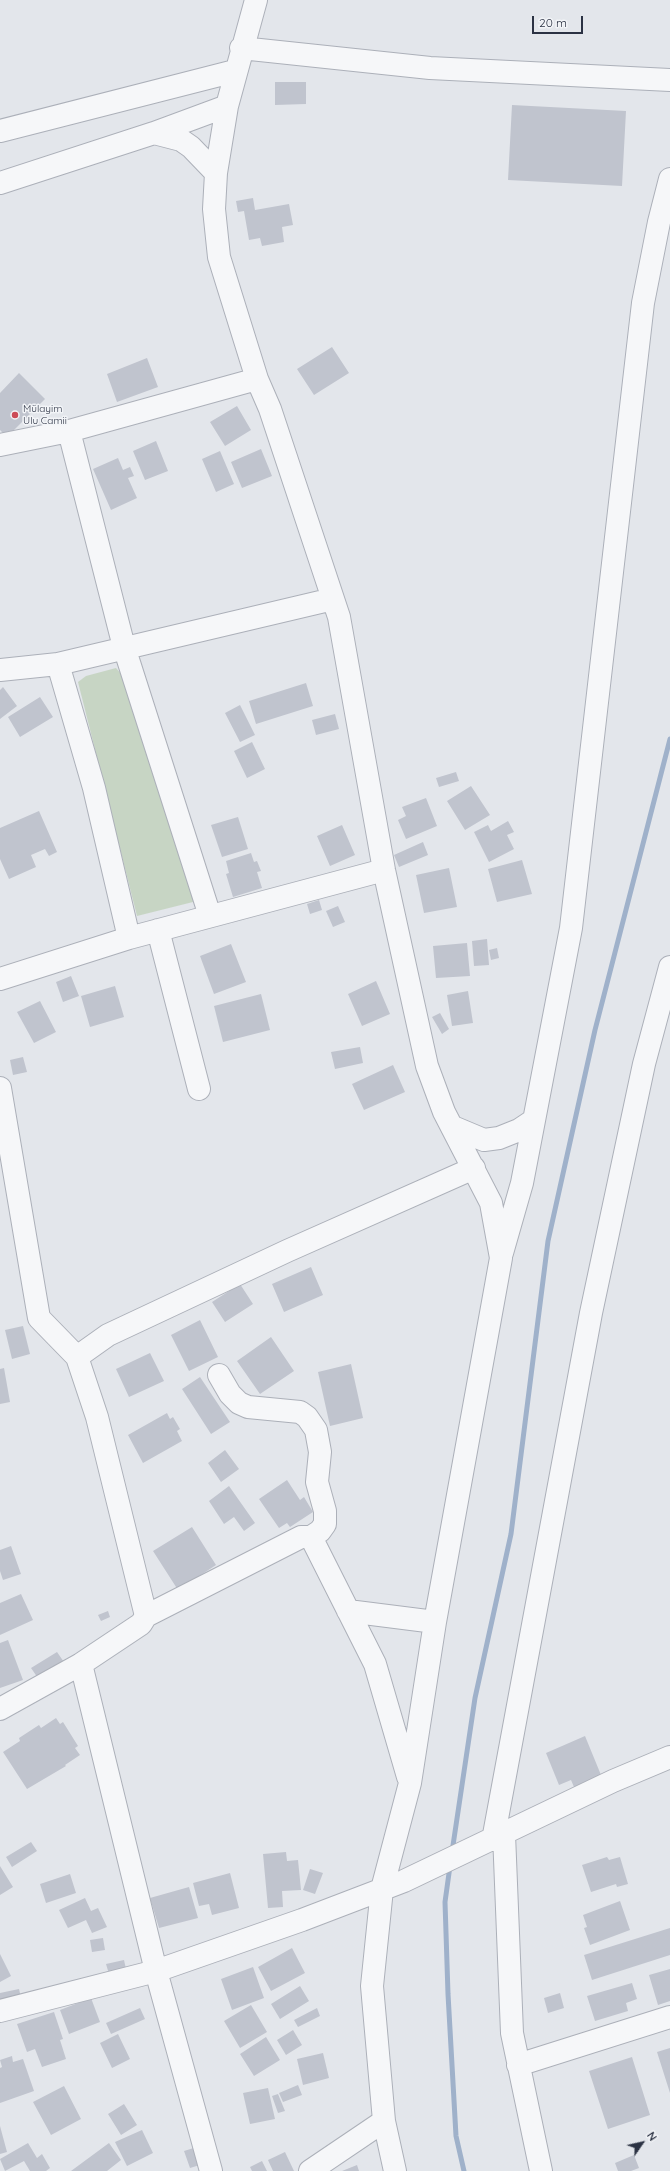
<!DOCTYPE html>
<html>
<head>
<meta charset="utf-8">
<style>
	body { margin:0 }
	#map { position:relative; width:670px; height:2171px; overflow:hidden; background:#e3e6eb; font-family:Quicksand,sans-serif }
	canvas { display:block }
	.north { position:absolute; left:622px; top:2123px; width:40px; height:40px; -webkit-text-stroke:3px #f3f5f8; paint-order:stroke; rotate:56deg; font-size:11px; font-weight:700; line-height:16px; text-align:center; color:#2b3243 }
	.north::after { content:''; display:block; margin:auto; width:14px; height:18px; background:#2b3243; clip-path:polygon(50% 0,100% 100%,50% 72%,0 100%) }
	.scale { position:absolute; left:532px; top:16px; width:51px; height:18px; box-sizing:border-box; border:2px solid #2b3243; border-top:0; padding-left:5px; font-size:12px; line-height:14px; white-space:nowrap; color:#2b3243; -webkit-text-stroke:3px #f3f5f8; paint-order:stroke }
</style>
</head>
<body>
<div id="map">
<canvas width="670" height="2171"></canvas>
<div class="north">N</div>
<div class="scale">20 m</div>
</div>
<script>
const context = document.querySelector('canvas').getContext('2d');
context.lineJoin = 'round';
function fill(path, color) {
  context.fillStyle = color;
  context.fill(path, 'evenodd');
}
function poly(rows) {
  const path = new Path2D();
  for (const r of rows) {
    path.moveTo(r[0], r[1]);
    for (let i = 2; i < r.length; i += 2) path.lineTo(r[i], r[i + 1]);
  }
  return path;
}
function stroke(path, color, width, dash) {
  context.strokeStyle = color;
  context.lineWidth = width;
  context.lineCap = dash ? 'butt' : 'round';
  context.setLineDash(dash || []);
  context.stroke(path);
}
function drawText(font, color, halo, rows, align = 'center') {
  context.font = font + ' Quicksand,sans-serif';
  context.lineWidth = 3;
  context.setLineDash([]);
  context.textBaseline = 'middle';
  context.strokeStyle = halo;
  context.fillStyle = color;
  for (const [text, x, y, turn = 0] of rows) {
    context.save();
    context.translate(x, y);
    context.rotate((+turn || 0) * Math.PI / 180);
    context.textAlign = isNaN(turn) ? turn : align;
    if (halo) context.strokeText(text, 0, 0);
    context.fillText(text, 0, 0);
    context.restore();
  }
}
fill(poly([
	[116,668,123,676,195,893,193,902,137,916,78,682,86,676]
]), '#c7d5c4');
stroke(poly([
	[452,1852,475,1698,511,1534,548,1241,595,1030,670,739],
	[450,1866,445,1902,448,1994,456,2136,464,2171]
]), '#9fb1ca', 5);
fill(poly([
	[275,82,306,82,306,104,275,105],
	[512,105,626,111,622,186,508,180],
	[253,198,255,210,289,204,293,225,282,227,284,242,262,246,260,238,249,240,244,211,238,212,236,201],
	[332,347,349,373,314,395,297,369],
	[147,358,158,387,117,402,107,374],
	[19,373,45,399,7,437,0,430,0,393],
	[237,406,251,430,225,446,210,422],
	[156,441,168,471,145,480,133,451],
	[261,449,272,476,242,488,231,462],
	[220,451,234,484,216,492,202,459],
	[118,458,123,470,130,467,134,476,128,478,137,498,111,510,93,469],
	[306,683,313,706,256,724,249,701],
	[3,687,17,706,0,719,0,690],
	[40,697,53,717,20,737,8,717],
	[240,705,255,735,240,742,225,713],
	[335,714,339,729,316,735,312,720],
	[252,742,265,769,247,778,234,751],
	[456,772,459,781,439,787,436,778],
	[471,786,490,815,465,830,447,801],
	[426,798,437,826,406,839,398,820,406,816,402,807],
	[39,811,57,852,49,856,45,849,31,855,36,867,9,879,0,859,0,828],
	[238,817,248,849,222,857,211,825],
	[508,821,514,832,507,835,514,849,489,862,474,832,488,825,491,831],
	[342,825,355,855,330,866,317,836],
	[423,842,428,855,399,867,394,855],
	[251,853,254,862,257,861,261,871,257,872,262,888,233,897,226,874,229,873,226,861],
	[522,860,532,894,497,902,488,869],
	[449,868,457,907,424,913,416,875],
	[319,900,322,910,310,914,307,904],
	[338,906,345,922,333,927,326,911],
	[487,939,489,965,474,966,472,941],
	[467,943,470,976,436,978,433,946],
	[231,944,246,982,214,994,200,956],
	[497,948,499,958,491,960,489,950],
	[71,976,79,996,63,1002,56,982],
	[376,981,390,1014,362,1026,348,994],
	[115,986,124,1017,90,1027,81,996],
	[468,991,473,1023,452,1026,447,995],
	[261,994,270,1030,223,1042,214,1006],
	[40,1001,56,1032,34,1043,17,1012],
	[440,1013,449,1029,442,1034,432,1017],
	[360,1047,363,1063,335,1069,331,1052],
	[23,1057,27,1072,13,1075,10,1060],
	[393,1065,405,1092,364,1110,352,1084],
	[311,1267,323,1295,284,1312,272,1284],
	[240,1284,253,1304,225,1322,212,1302],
	[200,1320,218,1357,189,1371,171,1335],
	[23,1326,30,1354,12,1359,5,1330],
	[271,1337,294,1371,260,1394,237,1361],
	[150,1353,164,1381,129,1397,116,1369],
	[351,1364,363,1418,330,1426,318,1372],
	[4,1368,10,1402,0,1404,0,1369],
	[200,1377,230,1422,211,1434,182,1389],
	[167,1413,170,1419,173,1417,180,1429,177,1431,182,1441,143,1463,128,1435],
	[225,1450,239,1469,221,1482,208,1463],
	[287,1480,300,1500,304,1497,313,1512,290,1527,287,1523,279,1528,259,1499],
	[229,1486,255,1523,244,1531,234,1517,224,1524,209,1501],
	[192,1527,216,1565,178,1590,153,1551],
	[11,1546,21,1574,3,1580,0,1571,0,1550],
	[21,1594,33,1620,0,1635,0,1603],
	[108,1611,110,1617,101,1621,98,1615],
	[8,1640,23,1680,0,1688,0,1643],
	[57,1652,66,1665,40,1681,31,1668],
	[56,1718,60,1724,63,1722,78,1746,75,1748,80,1755,65,1765,66,1766,27,1789,3,1752,20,1741,19,1738,39,1725,41,1728],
	[585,1736,601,1775,574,1787,571,1780,559,1785,546,1753],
	[31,1842,37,1851,12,1867,6,1857],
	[286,1852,287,1861,298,1860,301,1890,282,1891,283,1907,268,1908,263,1854],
	[607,1857,609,1860,620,1857,628,1884,617,1887,616,1884,591,1892,582,1865],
	[0,1866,13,1887,0,1895],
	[310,1869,323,1873,315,1894,303,1890],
	[230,1873,239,1908,212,1915,209,1904,199,1906,193,1883],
	[70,1874,76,1893,46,1903,40,1884],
	[189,1887,198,1918,159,1928,150,1898],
	[85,1898,91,1911,98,1908,107,1927,92,1933,86,1920,68,1928,59,1910],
	[620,1901,630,1930,590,1945,584,1928,587,1927,583,1915],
	[670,1928,670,1955,592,1980,584,1955],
	[103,1938,105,1950,92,1952,90,1940],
	[292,1948,305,1973,271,1991,258,1967],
	[0,1954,11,1976,0,1982],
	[124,1960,126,1969,109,1974,106,1964],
	[253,1967,264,1998,232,2010,221,1979],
	[670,1969,670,2001,658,2005,649,1975],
	[632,1983,637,1999,626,2003,628,2011,595,2021,587,1996],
	[300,1986,309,2001,280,2019,271,2004],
	[19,1989,22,2002,0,2007,0,1993],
	[560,1993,564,2008,548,2013,544,1998],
	[91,1998,100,2022,69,2034,60,2010],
	[251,2005,267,2032,240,2048,224,2021],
	[140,2008,145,2019,111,2034,106,2023],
	[317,2008,320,2016,298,2027,294,2020],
	[54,2012,63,2039,60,2040,66,2059,42,2067,35,2049,27,2052,17,2024],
	[293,2030,302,2045,286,2055,277,2040],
	[118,2034,130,2059,112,2068,100,2043],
	[266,2037,280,2060,254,2076,240,2054],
	[670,2048,670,2093,657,2052],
	[323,2053,329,2078,303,2085,297,2059],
	[12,2056,13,2062,23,2059,34,2091,0,2103,0,2068,2,2067,0,2060],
	[632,2057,650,2115,608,2129,589,2071],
	[298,2085,302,2095,283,2102,279,2093],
	[64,2086,81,2119,51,2135,33,2102],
	[268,2088,275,2119,250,2124,243,2093],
	[278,2094,285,2111,278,2113,272,2096],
	[124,2104,137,2125,121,2135,108,2114],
	[0,2126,7,2152,0,2154],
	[142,2130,153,2153,127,2166,115,2142],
	[28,2143,37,2158,42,2154,50,2168,46,2171,30,2171,24,2161,5,2171,0,2159],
	[109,2143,121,2160,107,2171,71,2171],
	[197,2147,203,2164,190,2168,184,2151],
	[285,2152,294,2171,273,2171,268,2160],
	[634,2155,639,2168,631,2171,618,2171,615,2163],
	[262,2161,267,2171,252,2171,250,2167],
	[357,2165,359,2171,342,2171]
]), '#c0c4ce');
const minor = poly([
	[256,0,227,106,216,173,214,209,219,257,257,379,270,409,339,617,384,870,427,1066,444,1112,491,1203,501,1258,435,1622,410,1783,382,1889,372,1986,384,2121,395,2171],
	[241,48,430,68,670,80],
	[0,131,235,71],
	[154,133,227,106],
	[0,183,154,133,181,140,191,147,216,173],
	[69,431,124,647,210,916],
	[0,445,69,431,257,379],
	[58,664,94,788,129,938],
	[0,670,58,664,333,599],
	[158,930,199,1089],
	[0,979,129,938,384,870],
	[0,1088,39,1318,77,1357,97,1417,146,1616,301,1537,311,1537,375,1664,408,1777],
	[453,1127,484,1140,499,1138,519,1130,534,1120],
	[502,1253,522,1183,571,928,643,303,659,222,670,179],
	[77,1357,108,1335,287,1251,474,1168],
	[219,1375,230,1394,239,1403,248,1407,300,1412,307,1417,316,1430,320,1452,317,1482,325,1511,325,1524,320,1531,311,1537],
	[348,1611,435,1622],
	[81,1664,156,1971,211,2171],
	[0,1709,81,1664,141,1624,146,1616],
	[504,1834,512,2033,541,2171],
	[493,1840,591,1313,644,1064,670,967],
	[0,2011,156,1971,302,1920,404,1881,613,1781,670,1757],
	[518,2065,670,2017],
	[310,2171,384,2121]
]);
stroke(minor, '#acb0b9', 24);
stroke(minor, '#f6f7f9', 22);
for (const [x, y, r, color] of [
	[15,415,4,"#cc4b57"]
]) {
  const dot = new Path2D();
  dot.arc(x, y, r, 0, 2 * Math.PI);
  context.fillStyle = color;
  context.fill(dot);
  stroke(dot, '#f3f5f8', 1.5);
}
drawText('10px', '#2b3243', '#f3f5f8', [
	["Mülayim",23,409],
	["Ulu Camii",23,421]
], 'left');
</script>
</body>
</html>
